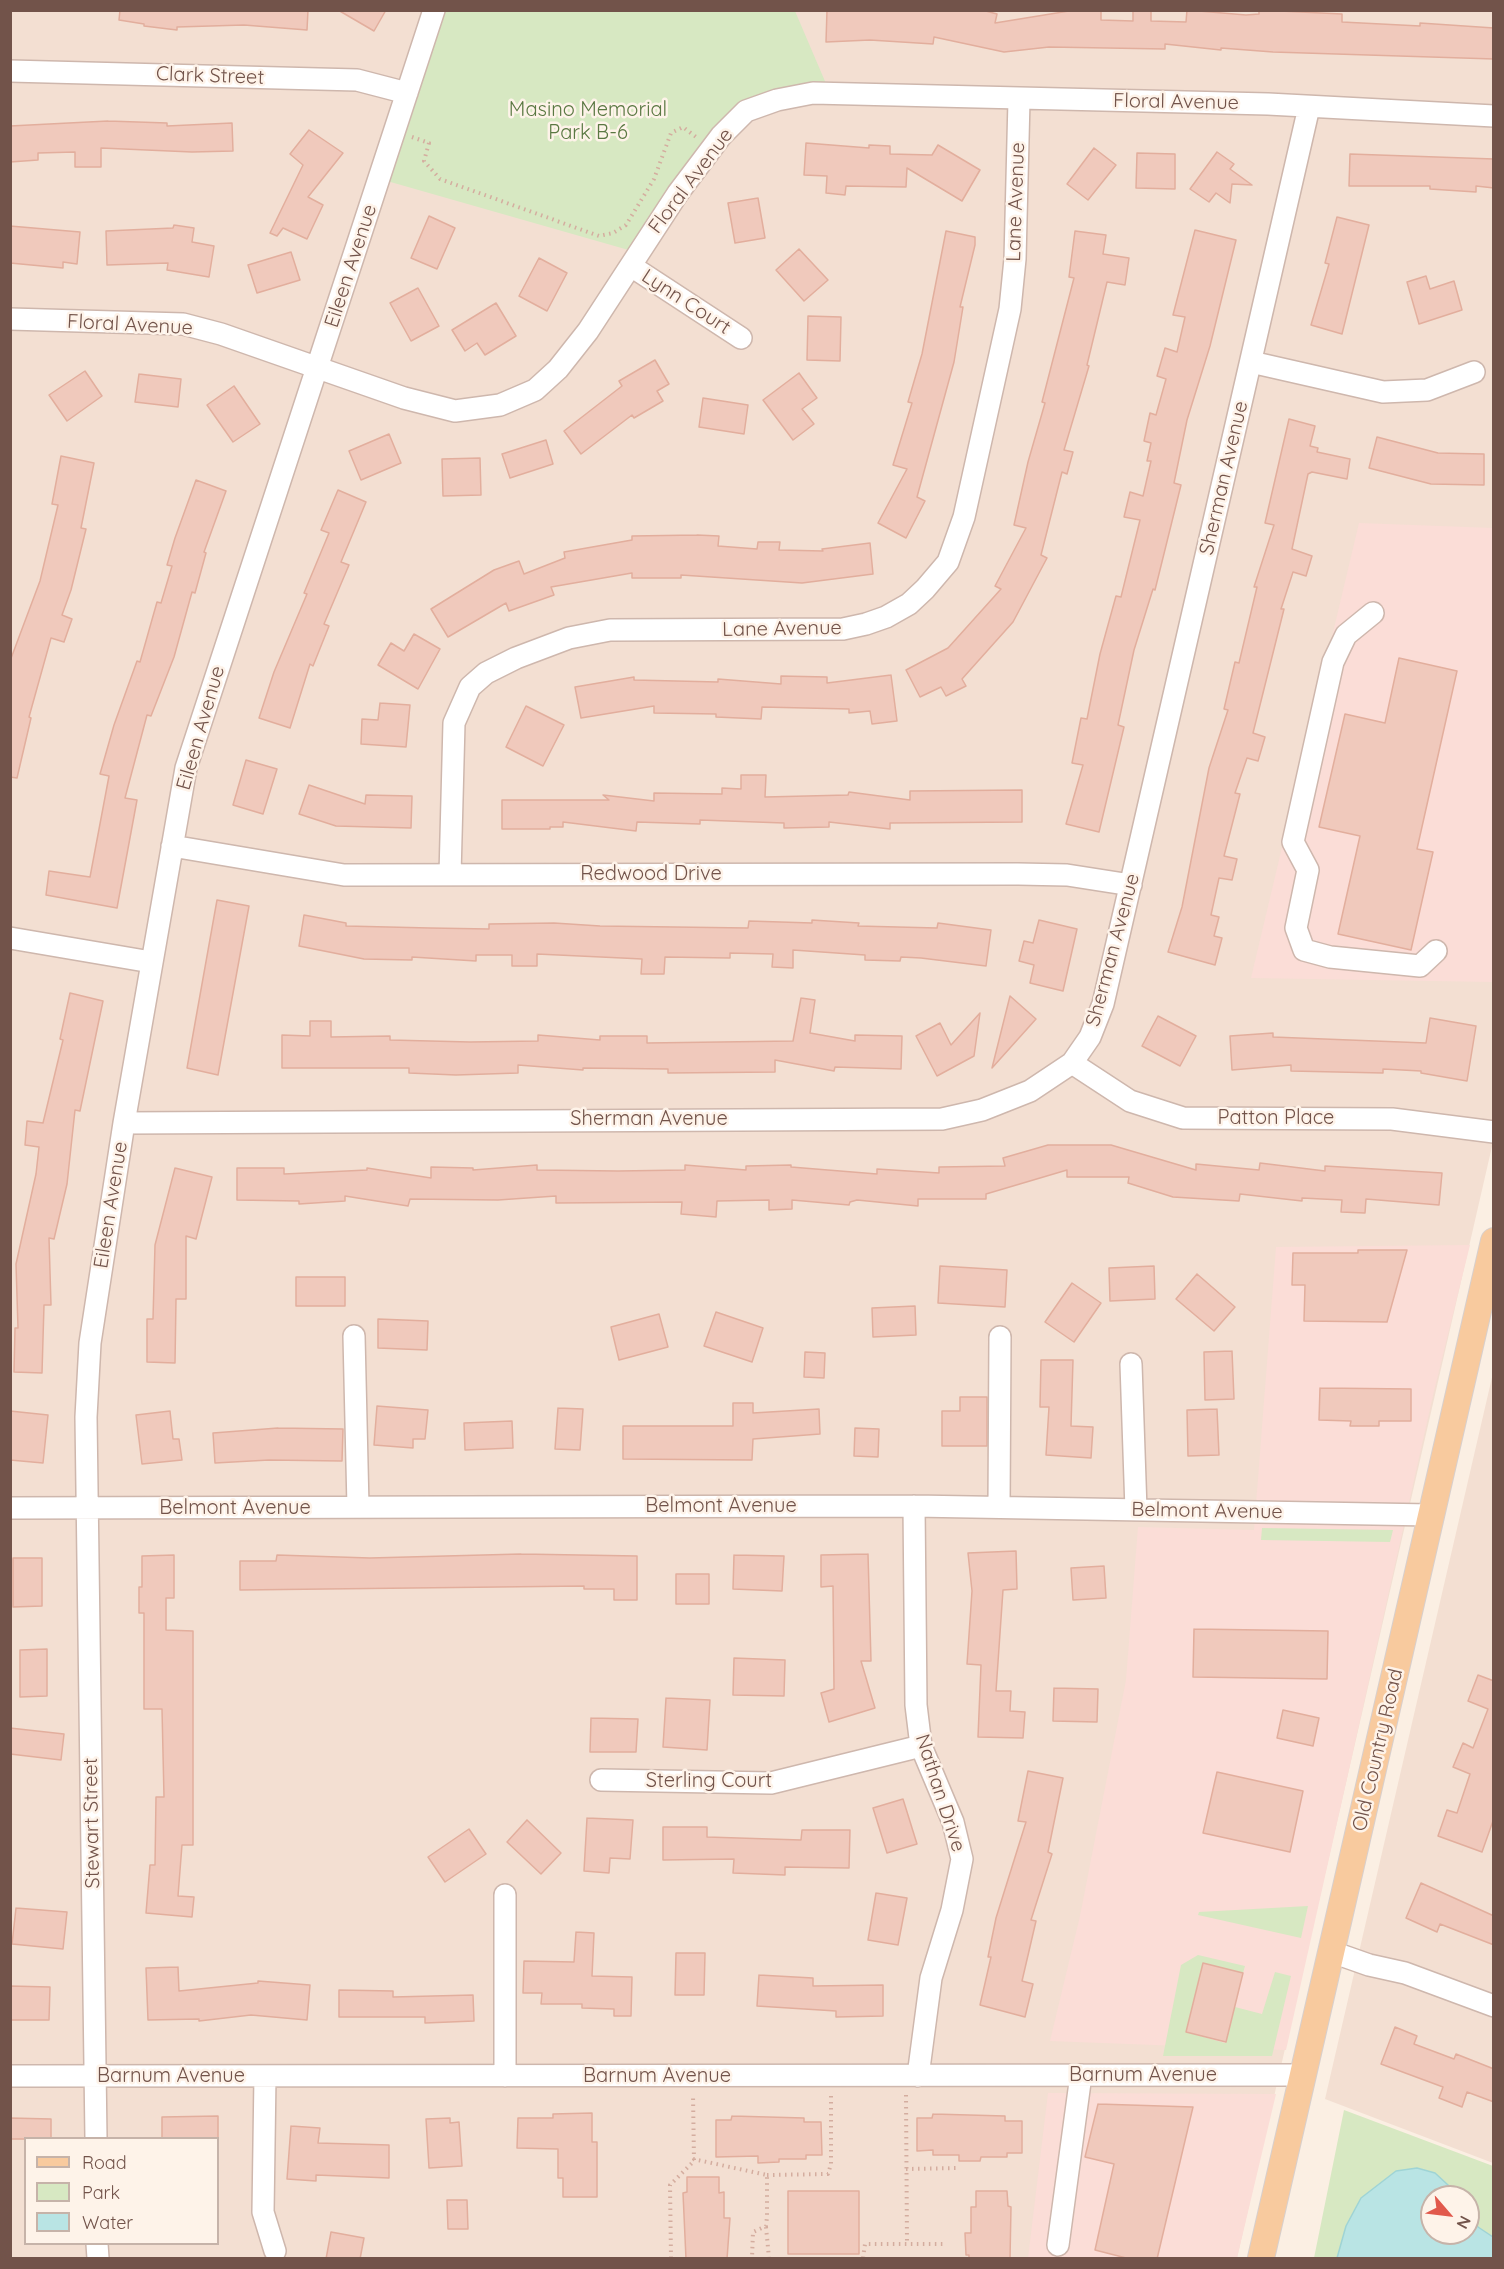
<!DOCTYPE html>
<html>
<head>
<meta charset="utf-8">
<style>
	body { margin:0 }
	#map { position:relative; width:1504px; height:2269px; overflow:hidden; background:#fbefe3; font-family:Quicksand,sans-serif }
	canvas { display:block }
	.frame { position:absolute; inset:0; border:12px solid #72534a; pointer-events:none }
	.legend { position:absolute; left:24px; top:2137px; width:195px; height:108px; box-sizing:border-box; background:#fef3e9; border:2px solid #c6b3a9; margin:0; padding:8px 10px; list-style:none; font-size:18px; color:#72534a }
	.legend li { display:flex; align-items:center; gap:12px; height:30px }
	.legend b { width:30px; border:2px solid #c6b3a9 }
	.north { position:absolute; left:1420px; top:2185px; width:60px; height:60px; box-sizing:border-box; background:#fef3e9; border:2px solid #c6b3a9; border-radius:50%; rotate:118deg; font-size:16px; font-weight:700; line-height:24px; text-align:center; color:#72534a }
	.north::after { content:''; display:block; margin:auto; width:21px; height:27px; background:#e1594c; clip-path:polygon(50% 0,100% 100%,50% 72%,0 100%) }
</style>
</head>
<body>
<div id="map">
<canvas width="1504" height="2269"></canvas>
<div class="frame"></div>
<ul class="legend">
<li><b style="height:8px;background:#f8ca9e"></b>Road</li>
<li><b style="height:16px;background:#d7e8c2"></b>Park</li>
<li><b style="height:16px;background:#b9e4e4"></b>Water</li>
</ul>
<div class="north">N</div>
</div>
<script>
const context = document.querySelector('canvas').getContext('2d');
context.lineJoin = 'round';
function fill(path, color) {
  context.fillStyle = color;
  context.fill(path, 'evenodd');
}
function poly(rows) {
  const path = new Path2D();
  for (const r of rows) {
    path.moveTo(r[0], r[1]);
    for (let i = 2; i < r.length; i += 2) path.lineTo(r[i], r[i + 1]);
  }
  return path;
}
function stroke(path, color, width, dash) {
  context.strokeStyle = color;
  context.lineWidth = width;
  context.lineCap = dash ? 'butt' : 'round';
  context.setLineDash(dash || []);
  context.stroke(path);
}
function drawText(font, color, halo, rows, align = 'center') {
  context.font = font + ' Quicksand,sans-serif';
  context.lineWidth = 5;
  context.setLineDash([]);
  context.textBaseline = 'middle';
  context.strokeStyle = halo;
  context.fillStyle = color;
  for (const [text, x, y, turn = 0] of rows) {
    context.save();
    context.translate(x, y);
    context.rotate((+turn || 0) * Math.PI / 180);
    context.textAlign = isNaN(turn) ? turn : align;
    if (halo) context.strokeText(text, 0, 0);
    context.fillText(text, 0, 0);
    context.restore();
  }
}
fill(poly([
	[11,11,1493,11,1493,1142,1237,2258,11,2258],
	[26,2138,218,2138,218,2244,26,2244],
	[1493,1373,1493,2163,1325,2099]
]), '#f3dfd2');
fill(poly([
	[1359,523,1493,528,1493,982,1251,978],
	[1470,1245,1434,1391,1286,2050,1050,2041,1080,1916,1126,1680,1138,1527,1254,1530,1276,1247],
	[1048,2093,1276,2094,1237,2258,1028,2258]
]), '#fbddd7');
fill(poly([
	[434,11,795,11,830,93,746,111,639,253,380,179],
	[1262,1528,1393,1530,1390,1542,1261,1540],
	[1308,1906,1301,1938,1198,1915,1199,1912],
	[1198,1955,1245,1966,1243,1973,1203,1964,1186,2032,1225,2043,1235,2007,1262,2014,1275,1972,1291,1976,1272,2056,1163,2056,1181,1965],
	[1344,2110,1493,2166,1493,2258,1314,2258],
	[1432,2197,1468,2197,1468,2233,1432,2233]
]), '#d7e8c2');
const water = poly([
	[1417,2168,1435,2173,1461,2197,1432,2197,1432,2233,1468,2233,1468,2206,1478,2227,1493,2237,1493,2258,1337,2258,1346,2226,1361,2198,1396,2171,1417,2168]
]);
fill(water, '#b9e4e4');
stroke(water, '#9fd4d5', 1.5);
const building = poly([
	[120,10,308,10,307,30,244,25,177,27,177,30,144,26,144,24,119,20,120,10],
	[338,10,386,10,374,31,338,10],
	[827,10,982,10,997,14,995,23,1075,10,1101,10,1101,20,1133,21,1133,10,1151,10,1151,21,1186,22,1187,10,1246,15,1259,14,1259,10,1342,14,1342,22,1420,26,1420,23,1494,28,1494,59,1273,52,1221,48,1221,50,1165,44,1165,49,1049,47,1004,52,934,37,933,44,870,40,826,42,827,10],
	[108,121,167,123,167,126,232,123,233,151,192,152,101,148,101,167,75,167,75,152,38,153,38,160,10,162,10,126,108,121],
	[309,130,343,153,308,197,323,205,307,239,283,228,277,236,270,233,303,165,290,154,309,130],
	[806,143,869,148,869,145,890,146,890,154,932,155,938,145,980,170,962,201,907,168,906,187,846,186,845,195,826,193,827,176,804,175,806,143],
	[1094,148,1116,165,1088,200,1067,184,1094,148],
	[1217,152,1234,164,1230,169,1252,185,1232,184,1230,203,1216,193,1209,202,1190,189,1217,152],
	[1137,153,1175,154,1175,189,1136,188,1137,153],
	[1350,154,1494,159,1494,188,1476,186,1476,192,1430,189,1430,186,1349,186,1350,154],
	[758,198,765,238,735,243,728,203,758,198],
	[429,216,455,228,437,269,411,258,429,216],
	[1337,217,1369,225,1342,334,1311,325,1329,264,1325,263,1337,217],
	[174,225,194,228,192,242,214,246,209,277,167,270,168,263,107,265,106,231,173,228,174,225],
	[10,226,80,232,77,264,63,262,63,268,10,263,10,226],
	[1195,230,1236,240,1210,346,1187,420,1174,483,1181,485,1155,590,1153,589,1134,650,1118,725,1124,727,1099,832,1066,824,1083,765,1072,763,1081,718,1087,719,1100,654,1116,596,1121,597,1140,520,1124,517,1130,492,1143,496,1151,461,1147,461,1151,443,1144,441,1150,413,1156,415,1166,379,1157,376,1165,348,1177,352,1185,317,1173,315,1195,230],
	[946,231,975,237,975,245,960,307,963,307,954,362,917,497,925,501,906,538,878,523,907,469,893,465,912,403,908,402,922,354,946,231],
	[1075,231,1106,235,1103,254,1129,258,1125,285,1107,282,1087,365,1089,366,1064,450,1073,452,1067,474,1062,472,1041,555,1047,558,1013,622,962,679,966,686,946,696,941,687,920,697,906,670,948,648,1001,589,995,586,1026,528,1014,525,1028,462,1045,403,1042,402,1074,278,1069,277,1075,231],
	[799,249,828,280,804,301,776,270,799,249],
	[291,252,300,280,257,293,248,265,291,252],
	[539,258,567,273,547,311,519,296,539,258],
	[1426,276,1430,289,1454,281,1462,310,1419,324,1407,282,1426,276],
	[418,288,439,326,411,341,390,303,418,288],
	[496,303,516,336,485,355,477,343,465,351,452,330,496,303],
	[808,316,841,317,840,361,807,360,808,316],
	[655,360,669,384,657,391,663,401,634,418,632,415,581,454,564,431,622,386,619,381,655,360],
	[85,371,102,396,67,421,49,395,85,371],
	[799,373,817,398,802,409,814,424,793,440,763,400,799,373],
	[139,374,181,379,178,407,135,402,139,374],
	[234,386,260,424,233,442,207,405,234,386],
	[703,398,748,405,744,434,699,427,703,398],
	[1289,419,1315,426,1310,446,1318,448,1317,452,1350,459,1347,479,1312,472,1308,474,1292,549,1312,556,1306,576,1293,572,1281,609,1284,609,1253,733,1265,737,1258,761,1247,758,1235,793,1240,794,1224,856,1237,859,1232,880,1219,878,1211,915,1219,917,1214,936,1222,938,1215,965,1168,952,1182,907,1209,768,1228,710,1224,709,1235,662,1239,663,1257,587,1254,587,1274,525,1265,523,1289,419],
	[389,434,401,463,361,480,349,451,389,434],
	[1377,437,1438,453,1484,454,1484,485,1431,484,1369,468,1377,437],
	[546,440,553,464,510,478,502,454,546,440],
	[61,456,94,463,81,528,86,529,71,590,62,615,72,619,64,642,51,638,29,717,31,718,17,778,10,777,10,661,40,581,58,505,52,504,61,456],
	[480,458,481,495,443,496,442,459,480,458],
	[196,480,226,491,204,552,206,553,195,593,192,592,174,657,151,716,147,715,125,798,137,800,117,908,46,895,49,871,90,877,109,776,100,774,114,725,137,661,140,662,157,602,161,603,172,566,167,565,175,538,196,480],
	[338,490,366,502,341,562,349,565,324,624,329,626,313,666,310,664,290,728,259,718,274,672,307,594,304,593,329,533,321,530,338,490],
	[697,535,719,536,718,546,757,549,758,542,780,542,779,550,823,551,822,549,870,543,873,574,802,583,681,575,681,578,632,578,632,573,551,587,554,595,509,611,506,603,448,637,431,609,494,570,519,561,524,574,565,558,564,552,632,540,632,536,697,535],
	[414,634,440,649,418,689,378,665,391,643,404,651,414,634],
	[1399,658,1457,671,1417,849,1433,852,1411,950,1338,934,1360,836,1319,827,1345,714,1385,723,1399,658],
	[891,675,897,721,872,724,870,711,849,713,849,709,762,707,761,719,716,717,716,714,654,713,654,706,581,718,575,687,634,677,634,680,718,682,718,679,781,684,781,676,827,677,827,683,891,675],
	[380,703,410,705,406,747,361,744,362,719,378,720,380,703],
	[526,706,564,725,543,766,506,747,526,706],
	[246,760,277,769,263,814,233,805,246,760],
	[741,775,766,775,765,797,848,795,849,792,910,800,910,791,1022,790,1022,822,890,823,890,829,829,822,829,827,784,828,784,823,700,820,700,824,637,822,636,831,563,822,563,827,550,827,550,829,502,829,502,800,609,800,603,795,654,801,654,793,722,794,722,788,741,789,741,775],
	[309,785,365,804,366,795,412,796,411,828,336,826,299,814,309,785],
	[217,900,249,906,218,1075,187,1068,217,900],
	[304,915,346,923,346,926,430,928,489,929,489,924,554,923,600,926,748,928,749,921,812,923,812,920,859,923,858,926,937,928,938,923,991,930,986,966,921,958,901,957,900,961,865,960,865,955,793,950,793,968,772,967,773,954,730,953,730,958,665,957,664,974,641,974,642,959,622,958,537,954,537,966,512,966,512,955,476,955,476,961,412,957,412,960,364,959,299,946,304,915],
	[1039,920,1077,929,1063,991,1030,983,1034,965,1019,961,1024,941,1033,943,1039,920],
	[70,993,103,1001,80,1111,75,1110,67,1184,54,1239,49,1238,51,1305,44,1305,42,1373,14,1372,15,1328,18,1328,16,1264,36,1174,39,1147,25,1145,27,1121,43,1123,63,1040,60,1039,70,993],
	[1010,996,1036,1019,992,1068,1010,996],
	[801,998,815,1000,810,1033,855,1041,855,1035,902,1036,901,1069,835,1067,834,1071,775,1060,775,1072,668,1073,668,1069,583,1068,583,1070,518,1065,518,1073,456,1075,409,1073,409,1068,282,1068,282,1035,310,1036,310,1021,331,1021,331,1037,390,1036,390,1040,470,1042,538,1041,538,1035,600,1040,600,1036,647,1036,647,1043,793,1041,801,998],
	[980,1013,974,1056,937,1076,916,1036,940,1023,951,1045,980,1013],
	[1158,1016,1196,1036,1180,1066,1142,1046,1158,1016],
	[1430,1018,1476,1026,1467,1081,1421,1073,1421,1071,1383,1069,1383,1073,1291,1071,1291,1065,1232,1070,1230,1036,1273,1033,1273,1037,1426,1043,1430,1018],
	[1048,1145,1111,1145,1196,1170,1196,1164,1259,1170,1260,1163,1325,1171,1325,1166,1442,1173,1439,1205,1366,1199,1365,1213,1341,1212,1342,1200,1302,1198,1302,1201,1240,1194,1239,1201,1173,1197,1128,1183,1129,1177,1067,1177,1067,1170,986,1194,986,1199,918,1199,918,1206,857,1200,850,1202,849,1205,792,1200,792,1209,769,1210,769,1200,717,1201,716,1217,681,1214,682,1202,556,1203,556,1196,498,1200,410,1199,408,1206,345,1196,345,1201,299,1204,299,1201,237,1200,237,1168,284,1168,284,1174,367,1170,367,1168,431,1178,431,1167,473,1168,473,1170,537,1165,537,1170,618,1171,685,1170,685,1165,746,1170,746,1166,791,1165,791,1167,877,1174,877,1169,939,1173,939,1167,1005,1166,1003,1158,1048,1145],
	[175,1168,212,1177,196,1239,186,1236,186,1299,176,1299,175,1363,147,1362,147,1319,153,1319,155,1245,175,1168],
	[1358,1250,1407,1250,1387,1322,1304,1321,1305,1285,1292,1285,1293,1253,1358,1253,1358,1250],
	[940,1266,1007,1270,1005,1307,938,1303,940,1266],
	[1154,1266,1155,1299,1110,1301,1109,1268,1154,1266],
	[1197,1274,1235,1307,1214,1331,1176,1299,1197,1274],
	[296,1277,345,1277,345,1306,296,1306,296,1277],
	[1072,1283,1101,1303,1074,1342,1045,1322,1072,1283],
	[915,1306,916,1335,873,1337,872,1308,915,1306],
	[716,1312,763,1328,752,1362,704,1346,716,1312],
	[659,1314,668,1347,619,1360,611,1327,659,1314],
	[378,1319,428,1321,427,1350,378,1348,378,1319],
	[1232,1351,1234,1399,1205,1400,1204,1352,1232,1351],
	[805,1352,825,1353,824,1378,804,1377,805,1352],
	[1041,1360,1073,1360,1071,1426,1093,1427,1091,1458,1046,1455,1049,1407,1040,1407,1041,1360],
	[1320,1388,1411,1389,1411,1421,1379,1421,1379,1426,1350,1426,1351,1421,1319,1420,1320,1388],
	[960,1397,987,1397,987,1446,942,1446,942,1411,960,1411,960,1397],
	[733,1403,753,1403,753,1413,819,1409,820,1434,753,1439,752,1460,623,1459,623,1426,733,1426,733,1403],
	[377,1406,428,1410,425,1439,413,1439,413,1448,374,1445,377,1406],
	[558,1408,583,1409,580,1450,555,1449,558,1408],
	[1217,1409,1219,1455,1188,1456,1187,1410,1217,1409],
	[10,1411,48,1415,43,1463,10,1460,10,1411],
	[170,1411,173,1439,179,1439,182,1460,142,1464,136,1415,170,1411],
	[512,1421,513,1448,465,1450,464,1423,512,1421],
	[278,1428,343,1429,342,1461,269,1460,215,1463,213,1433,278,1428],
	[855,1428,879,1429,878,1457,854,1456,855,1428],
	[1016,1551,1017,1589,1003,1590,996,1691,1011,1691,1010,1711,1025,1712,1023,1738,978,1737,981,1665,967,1664,972,1591,968,1553,1016,1551],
	[521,1554,637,1556,637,1600,614,1600,614,1589,584,1589,584,1586,240,1590,240,1561,276,1561,277,1555,370,1558,521,1554],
	[868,1554,871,1661,861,1661,875,1708,829,1722,821,1693,834,1689,833,1586,821,1587,821,1555,868,1554],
	[174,1555,174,1598,166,1598,166,1630,193,1631,193,1845,182,1845,178,1896,194,1897,192,1917,146,1913,150,1865,155,1865,156,1797,164,1797,162,1709,144,1709,144,1613,139,1613,139,1587,142,1587,142,1556,174,1555],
	[734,1555,784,1556,782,1591,733,1589,734,1555],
	[13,1558,42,1558,42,1606,13,1607,13,1558],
	[1104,1566,1106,1598,1073,1600,1071,1568,1104,1566],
	[676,1574,709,1574,709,1604,676,1604,676,1574],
	[1194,1629,1328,1631,1327,1679,1193,1677,1194,1629],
	[47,1649,47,1696,20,1697,20,1650,47,1649],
	[734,1658,785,1660,784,1696,733,1695,734,1658],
	[1478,1675,1494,1681,1494,1818,1482,1852,1438,1836,1447,1810,1457,1813,1470,1774,1453,1767,1463,1743,1473,1748,1488,1709,1468,1701,1478,1675],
	[1054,1688,1098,1689,1097,1722,1053,1721,1054,1688],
	[666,1698,710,1700,707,1750,663,1747,666,1698],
	[1283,1710,1319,1718,1313,1746,1277,1738,1283,1710],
	[591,1718,638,1719,636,1752,590,1752,591,1718],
	[10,1728,64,1734,61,1760,10,1754,10,1728],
	[1028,1771,1063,1778,1048,1852,1052,1854,1031,1920,1036,1921,1022,1981,1033,1984,1025,2017,980,2005,991,1957,988,1957,996,1918,1026,1822,1018,1821,1028,1771],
	[1217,1772,1303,1791,1290,1852,1203,1833,1217,1772],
	[903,1799,917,1844,887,1853,873,1808,903,1799],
	[587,1818,633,1820,630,1859,610,1858,609,1873,584,1871,587,1818],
	[527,1820,561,1853,541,1874,507,1842,527,1820],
	[663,1827,707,1827,707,1837,801,1840,802,1830,850,1830,849,1868,785,1867,785,1875,733,1873,734,1859,663,1860,663,1827],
	[469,1829,486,1854,445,1882,428,1857,469,1829],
	[1421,1883,1494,1916,1494,1945,1440,1924,1437,1932,1406,1918,1421,1883],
	[876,1893,907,1898,898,1945,868,1940,876,1893],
	[16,1908,67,1912,63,1949,12,1944,16,1908],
	[576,1932,594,1933,592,1976,632,1977,631,2016,614,2016,614,2009,582,2008,582,2004,541,2004,542,1993,523,1993,524,1961,574,1962,576,1932],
	[676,1953,705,1953,704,1995,675,1995,676,1953],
	[1203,1963,1243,1973,1226,2042,1186,2032,1203,1963],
	[178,1967,179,1991,258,1983,258,1981,310,1985,307,2020,251,2015,199,2021,199,2019,148,2020,146,1968,178,1967],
	[759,1975,813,1978,813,1986,883,1985,883,2016,836,2017,836,2011,757,2006,759,1975],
	[10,1986,50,1987,49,2020,10,2020,10,1986],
	[339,1990,393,1991,393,1997,473,1995,474,2021,425,2023,425,2017,339,2017,339,1990],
	[1395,2027,1417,2036,1414,2044,1454,2059,1456,2054,1494,2069,1494,2102,1467,2092,1462,2107,1439,2098,1443,2087,1381,2064,1395,2027],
	[1098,2104,1193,2107,1157,2259,1130,2259,1095,2250,1114,2164,1085,2157,1098,2104],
	[592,2113,592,2142,597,2142,597,2197,563,2197,563,2178,558,2178,558,2149,517,2148,518,2118,553,2118,553,2114,592,2113],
	[933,2114,1005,2116,1005,2121,1022,2121,1022,2153,1007,2153,1007,2157,981,2157,980,2161,959,2161,959,2155,933,2155,933,2150,917,2151,917,2118,932,2118,933,2114],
	[218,2116,218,2139,162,2139,162,2117,218,2116],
	[732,2116,804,2118,804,2122,821,2122,822,2155,806,2155,806,2159,779,2159,779,2162,758,2163,758,2156,716,2157,716,2120,731,2120,732,2116],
	[10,2118,51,2119,51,2139,10,2139,10,2118],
	[450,2118,450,2123,459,2122,462,2166,429,2168,426,2119,450,2118],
	[291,2126,320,2128,318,2143,389,2145,389,2178,316,2175,316,2181,287,2179,291,2126],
	[687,2177,719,2177,719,2193,724,2192,724,2218,730,2218,727,2259,686,2259,683,2193,687,2192,687,2177],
	[788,2191,859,2191,859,2254,788,2254,788,2191],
	[976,2191,1007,2191,1008,2206,1011,2207,1010,2259,969,2259,969,2255,966,2255,965,2233,971,2233,971,2207,976,2207,976,2191],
	[447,2200,467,2200,468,2229,448,2229,447,2200],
	[331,2232,364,2238,360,2259,326,2259,331,2232]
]);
fill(building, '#f0c9bc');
stroke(building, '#e2ae9d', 1.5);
const minor = poly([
	[10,71,357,80,407,93],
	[631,266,741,338],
	[10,319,183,324,221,334,404,398,455,411,500,405,535,390,558,369,588,331,678,193,721,136,746,111,777,100,813,93,1268,104,1494,116],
	[1251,362,1383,392,1427,390,1474,372],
	[1373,613,1346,635,1333,662,1293,842,1308,870,1296,928,1304,950,1330,957,1420,966,1436,951],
	[172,846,344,875,1018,874,1067,875,1131,885],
	[450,875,454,723,470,687,486,673,516,658,569,638,610,630,843,629,866,624,886,617,909,604,925,589,948,562,964,517,1010,309,1015,259,1019,100],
	[10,938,151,962],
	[1072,1063,1130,1101,1183,1118,1392,1119,1494,1132],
	[124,1123,942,1119,982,1110,1030,1091,1072,1063,1090,1037,1103,1004,1309,107],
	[354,1336,358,1507],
	[1131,1364,1136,1510],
	[914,1506,916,1705,921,1746,953,1822,962,1859,952,1910,931,1978,918,2076],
	[999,1507,1000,1337],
	[10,1508,914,1506,1431,1515],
	[601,1780,771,1783,921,1746],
	[1332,1952,1369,1965,1405,1973,1494,2006],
	[10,2076,1303,2075],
	[265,2076,263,2212,275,2251],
	[505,2076,505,1895],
	[96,2138,86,1417,90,1343,124,1123,186,768,434,10],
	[97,2244,98,2258],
	[1058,2245,1081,2075]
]);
const major = poly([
	[1261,2258,1494,1241]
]);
stroke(minor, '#ceb7ad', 24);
stroke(major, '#d8cfcc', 28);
stroke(poly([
	[412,137,429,143,424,161,440,179,599,236,613,233,626,225,654,179,671,133,683,127,696,137],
	[906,2095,907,2244],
	[693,2159,767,2175,767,2217,766,2226,753,2232,752,2258],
	[906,2169,959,2168],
	[767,2175,828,2174,831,2164,831,2096],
	[766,2227,769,2258],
	[671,2258,670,2185,694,2161,693,2094],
	[863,2258,865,2244,946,2244]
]), '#d4ad9f', 4, [1.5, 4.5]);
stroke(minor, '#fff', 21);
stroke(major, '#f8ca9e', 26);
drawText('20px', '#72534a', '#fef3e9', [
	["Clark Street",210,76,2],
	["Floral Avenue",1176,102,1],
	["Floral Avenue",691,181,-53],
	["Lane Avenue",1016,202,-88],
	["Eileen Avenue",351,266,-72],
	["Lynn Court",686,302,33],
	["Floral Avenue",130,325,3],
	["Sherman Avenue",1224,478,-77],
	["Lane Avenue",782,629,-1],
	["Eileen Avenue",201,728,-74],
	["Redwood Drive",651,874],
	["Sherman Avenue",1113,950,-75],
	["Patton Place",1276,1118],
	["Sherman Avenue",649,1119],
	["Eileen Avenue",111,1205,-81],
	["Belmont Avenue",721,1506],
	["Belmont Avenue",235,1508],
	["Belmont Avenue",1207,1511,1],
	["Old Country Road",1378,1750,-77],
	["Sterling Court",709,1781],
	["Nathan Drive",940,1793,72],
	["Stewart Street",92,1823,-91],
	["Barnum Avenue",1143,2075],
	["Barnum Avenue",171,2076],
	["Barnum Avenue",657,2076]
]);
drawText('20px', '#5a7842', '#fef3e9', [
	["Masino Memorial",588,110],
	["Park B-6",588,133]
]);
</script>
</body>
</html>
